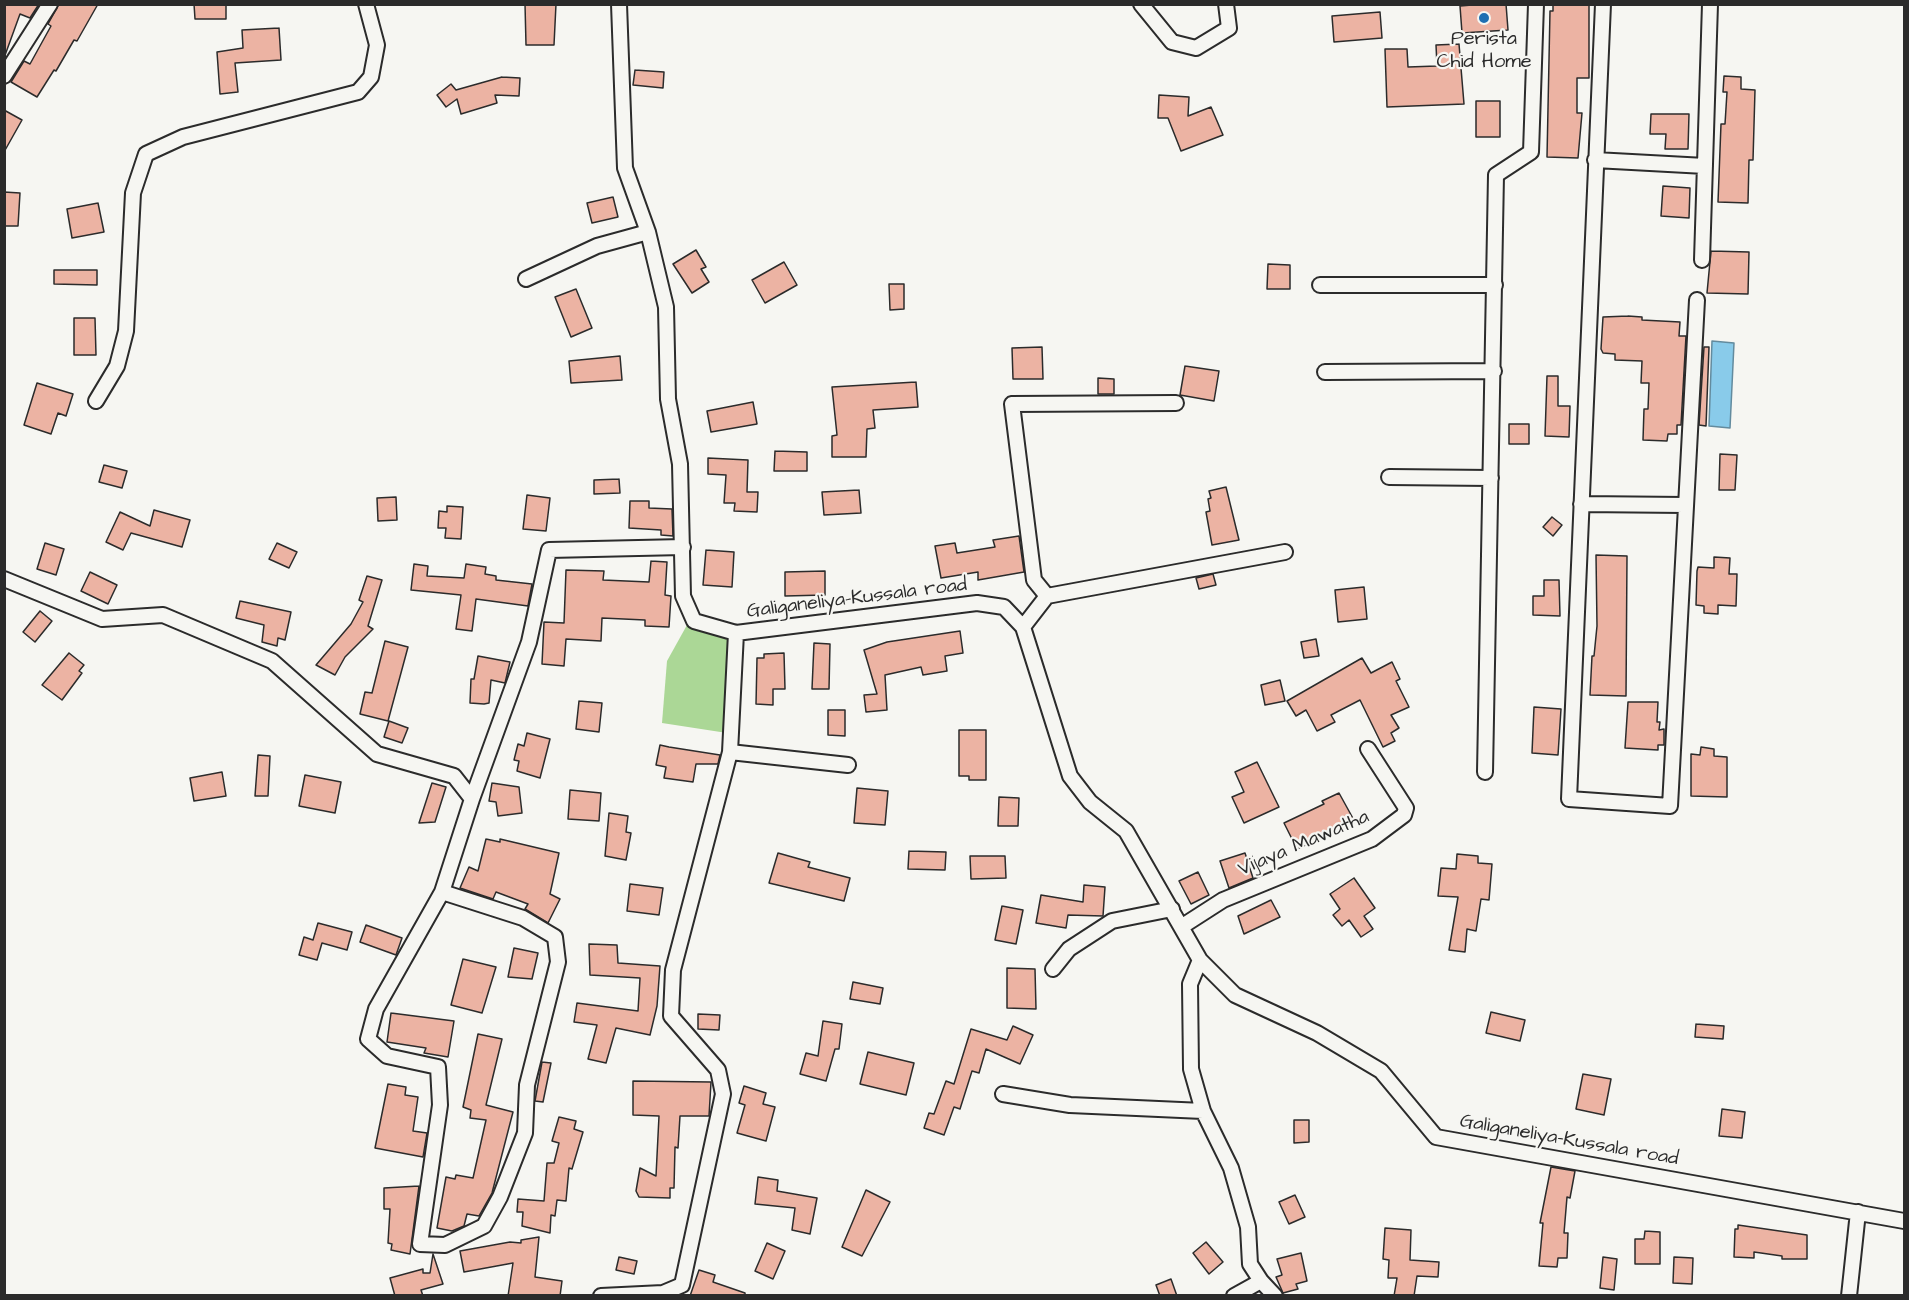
<!DOCTYPE html>
<html>
<head>
<meta charset="utf-8">
<style>
	body { margin:0 }
	#map { position:relative; width:1909px; height:1300px; overflow:hidden; background:#f6f6f2; font-family:"Architects Daughter",sans-serif }
	canvas { display:block }
	.frame { position:absolute; inset:0; border:6px solid #2b2b2b; pointer-events:none }
</style>
</head>
<body>
<div id="map">
<canvas width="1909" height="1300"></canvas>
<div class="frame"></div>
</div>
<script>
const context = document.querySelector('canvas').getContext('2d');
context.lineJoin = 'round';
function fill(path, color) {
  context.fillStyle = color;
  context.fill(path, 'evenodd');
}
function poly(rows) {
  const path = new Path2D();
  for (const r of rows) {
    path.moveTo(r[0], r[1]);
    for (let i = 2; i < r.length; i += 2) path.lineTo(r[i], r[i + 1]);
  }
  return path;
}
function stroke(path, color, width, dash) {
  context.strokeStyle = color;
  context.lineWidth = width;
  context.lineCap = dash ? 'butt' : 'round';
  context.setLineDash(dash || []);
  context.stroke(path);
}
function drawText(font, color, halo, rows, align = 'center') {
  context.font = font + ' "Architects Daughter",sans-serif';
  context.lineWidth = 4.5;
  context.setLineDash([]);
  context.textBaseline = 'middle';
  context.strokeStyle = halo;
  context.fillStyle = color;
  for (const [text, x, y, turn = 0] of rows) {
    context.save();
    context.translate(x, y);
    context.rotate((+turn || 0) * Math.PI / 180);
    context.textAlign = isNaN(turn) ? turn : align;
    if (halo) context.strokeText(text, 0, 0);
    context.fillText(text, 0, 0);
    context.restore();
  }
}
fill(poly([
	[687,625,731,640,727,733,662,723,667,661]
]), '#abd796');
const water = poly([
	[1712,341,1734,343,1730,428,1709,426,1712,341]
]);
fill(water, '#89cbea');
stroke(water, '#638b9e', 1.5);
const building = poly([
	[4,4,39,4,30,18,20,14,4,58,4,4],
	[59,4,98,4,77,41,74,40,56,71,54,70,37,97,11,82,24,61,30,64,51,26,48,24,59,4],
	[194,4,226,4,226,19,195,19,194,4],
	[525,4,556,4,554,45,526,45,525,4],
	[1484,4,1506,4,1508,30,1462,33,1460,6,1484,4],
	[1553,4,1589,4,1589,78,1577,78,1577,113,1582,113,1578,158,1547,157,1550,11,1553,11,1553,4],
	[1380,12,1382,38,1334,42,1332,16,1380,12],
	[279,28,281,60,235,63,238,92,220,94,217,52,243,48,242,30,279,28],
	[1459,44,1464,104,1387,107,1385,49,1407,49,1408,67,1437,66,1436,45,1459,44],
	[635,70,664,72,663,88,633,85,635,70],
	[1724,76,1741,77,1741,89,1755,90,1753,160,1749,160,1748,203,1718,202,1721,124,1725,124,1727,92,1723,92,1724,76],
	[502,77,520,78,519,96,495,95,497,103,461,114,457,99,446,107,437,95,451,84,456,90,502,77],
	[1159,95,1189,97,1188,116,1211,107,1223,135,1181,151,1168,118,1158,118,1159,95],
	[1476,101,1500,101,1500,137,1476,137,1476,101],
	[4,110,22,120,4,152,4,110],
	[1651,114,1689,114,1688,149,1665,149,1666,134,1650,134,1651,114],
	[1663,186,1690,188,1689,218,1661,216,1663,186],
	[4,192,20,193,18,226,4,226,4,192],
	[613,197,618,217,592,223,587,203,613,197],
	[98,203,104,232,72,238,67,209,98,203],
	[696,250,706,267,701,269,709,282,692,293,673,264,696,250],
	[1711,251,1749,252,1748,294,1707,293,1711,251],
	[784,262,797,285,765,303,752,280,784,262],
	[1268,264,1290,265,1290,289,1267,289,1268,264],
	[54,270,97,270,97,285,54,284,54,270],
	[889,284,904,284,904,309,890,310,889,284],
	[576,289,592,328,571,337,555,297,576,289],
	[1628,316,1642,317,1642,320,1680,322,1679,336,1686,336,1681,425,1677,425,1677,434,1668,434,1667,441,1643,440,1644,409,1648,409,1649,383,1641,383,1642,361,1615,360,1615,354,1603,353,1601,349,1603,317,1628,316],
	[74,318,95,318,96,355,74,355,74,318],
	[1042,347,1043,379,1013,379,1012,348,1042,347],
	[1704,347,1709,347,1706,426,1699,425,1704,347],
	[620,356,622,380,571,383,569,361,620,356],
	[1185,366,1219,371,1214,401,1180,395,1185,366],
	[1547,376,1558,376,1558,406,1570,406,1569,437,1545,436,1547,376],
	[1098,378,1114,379,1114,394,1098,394,1098,378],
	[916,382,918,407,873,410,875,428,867,429,866,457,832,457,832,436,837,435,832,387,916,382],
	[37,383,73,394,66,416,58,413,51,434,24,425,37,383],
	[753,402,757,424,711,432,707,411,753,402],
	[1509,424,1529,424,1529,444,1509,444,1509,424],
	[775,451,807,452,807,471,774,471,775,451],
	[1720,454,1737,455,1735,490,1719,490,1720,454],
	[708,458,748,460,747,492,758,492,757,512,734,511,735,503,724,503,726,475,708,474,708,458],
	[104,465,127,471,122,488,99,482,104,465],
	[619,479,620,493,594,494,594,480,619,479],
	[1226,487,1239,540,1212,545,1206,512,1210,511,1208,499,1211,498,1209,491,1226,487],
	[859,490,861,513,824,515,822,492,859,490],
	[527,495,550,498,546,531,523,529,527,495],
	[396,497,397,520,378,521,377,498,396,497],
	[630,501,649,501,649,508,672,509,673,536,661,535,661,530,629,528,630,501],
	[447,506,463,507,461,539,445,538,446,528,438,528,439,511,447,512,447,506],
	[154,510,190,520,182,547,131,533,123,550,106,542,120,512,150,526,154,510],
	[1552,517,1562,525,1553,536,1543,527,1552,517],
	[1019,536,1024,572,978,580,978,572,941,578,935,546,955,543,957,553,995,547,993,540,1019,536],
	[45,543,64,549,56,575,37,569,45,543],
	[277,543,297,552,289,568,269,559,277,543],
	[706,550,734,552,732,587,703,585,706,550],
	[1596,555,1627,556,1626,696,1590,695,1592,656,1594,656,1597,626,1596,555],
	[1714,557,1730,558,1729,574,1737,574,1736,606,1718,605,1718,614,1704,613,1704,606,1696,605,1697,571,1698,567,1714,568,1714,557],
	[651,561,667,562,665,595,671,596,669,627,645,626,645,620,602,618,601,641,566,639,564,666,542,664,544,622,564,623,566,570,604,571,603,580,649,582,651,561],
	[414,564,428,566,427,576,464,578,466,564,486,567,485,574,496,576,496,580,532,584,528,606,476,599,472,631,456,629,461,595,411,590,414,564],
	[825,571,825,595,785,596,785,572,825,571],
	[90,572,117,585,108,604,81,591,90,572],
	[1213,574,1216,585,1199,589,1196,578,1213,574],
	[367,576,382,580,368,626,373,629,345,657,335,675,316,665,351,624,363,602,359,600,367,576],
	[1544,580,1559,580,1560,616,1533,615,1533,596,1544,596,1544,580],
	[1364,587,1367,619,1338,622,1335,590,1364,587],
	[240,601,291,612,285,640,278,638,277,646,262,642,264,625,236,618,240,601],
	[40,611,52,621,35,642,23,632,40,611],
	[960,631,963,653,945,656,947,671,923,675,921,667,885,675,887,710,866,712,864,695,877,694,864,650,887,642,960,631],
	[1316,639,1319,656,1304,658,1301,642,1316,639],
	[385,641,408,647,388,721,360,714,365,692,372,693,385,641],
	[814,643,830,644,829,689,812,689,814,643],
	[69,653,84,665,79,671,82,673,62,700,42,685,69,653],
	[784,653,785,689,773,689,773,705,756,704,757,658,764,658,764,654,784,653],
	[478,656,510,662,505,683,491,680,489,703,484,704,470,703,471,679,474,679,478,656],
	[1362,658,1371,673,1392,662,1400,679,1396,681,1409,707,1391,715,1399,728,1391,733,1395,741,1383,747,1360,700,1331,715,1335,722,1317,731,1306,710,1296,716,1287,701,1362,658],
	[1280,680,1285,701,1265,705,1261,685,1280,680],
	[579,701,602,703,599,732,576,729,579,701],
	[1628,702,1658,702,1657,722,1660,722,1659,730,1664,729,1664,745,1658,745,1658,750,1625,748,1628,702],
	[1534,707,1561,709,1558,755,1532,753,1534,707],
	[828,710,845,710,845,736,828,735,828,710],
	[389,721,408,728,402,743,384,737,389,721],
	[959,730,986,730,986,780,969,780,969,776,959,776,959,730],
	[527,733,550,739,540,778,517,771,519,761,514,760,518,744,524,746,527,733],
	[660,745,669,747,720,755,718,764,696,764,693,782,664,778,666,767,656,765,660,745],
	[1701,747,1714,749,1714,756,1727,757,1727,797,1691,796,1691,754,1700,755,1701,747],
	[258,755,270,756,268,796,255,796,258,755],
	[1257,762,1279,807,1244,823,1232,797,1244,792,1235,772,1257,762],
	[222,772,226,796,194,801,190,778,222,772],
	[305,775,341,782,335,813,299,806,305,775],
	[432,783,446,787,435,822,419,823,432,783],
	[492,783,519,787,522,813,498,816,496,802,489,801,492,783],
	[857,788,888,791,885,825,854,823,857,788],
	[570,790,601,793,599,821,568,819,570,790],
	[1339,793,1355,822,1297,849,1284,823,1324,804,1322,801,1339,793],
	[999,797,1019,798,1018,826,998,826,999,797],
	[609,813,628,816,626,832,631,833,626,860,605,856,609,813],
	[486,839,500,842,500,839,559,853,550,894,560,899,548,923,525,909,528,904,496,892,493,899,460,888,469,867,478,871,486,839],
	[909,851,946,852,945,870,908,869,909,851],
	[778,853,810,862,808,867,850,878,844,901,769,883,778,853],
	[1245,853,1253,878,1229,888,1220,861,1245,853],
	[1457,854,1478,856,1478,863,1492,864,1489,900,1481,899,1476,931,1467,929,1465,952,1449,950,1458,897,1438,896,1441,868,1456,869,1457,854],
	[970,856,1005,856,1006,878,971,879,970,856],
	[1198,872,1209,895,1191,904,1179,881,1198,872],
	[1354,878,1375,908,1364,916,1373,929,1361,937,1349,920,1342,926,1333,915,1340,909,1330,894,1354,878],
	[630,884,663,888,659,915,627,911,630,884],
	[1084,885,1105,887,1103,916,1068,915,1066,928,1036,923,1041,895,1083,902,1084,885],
	[1271,900,1280,917,1244,934,1238,916,1271,900],
	[1002,906,1023,910,1016,944,995,940,1002,906],
	[318,923,352,932,347,950,322,943,317,960,299,955,304,937,313,940,318,923],
	[366,925,402,938,396,955,360,942,366,925],
	[589,944,617,945,618,963,660,966,657,1006,650,1035,616,1028,606,1063,588,1059,597,1025,574,1022,577,1003,638,1011,640,978,590,975,589,944],
	[514,948,538,953,532,979,508,977,514,948],
	[463,959,496,967,482,1013,451,1005,463,959],
	[1007,968,1035,969,1036,1009,1007,1008,1007,968],
	[853,982,883,988,880,1004,850,999,853,982],
	[1491,1012,1525,1020,1520,1041,1486,1033,1491,1012],
	[391,1013,454,1021,448,1057,424,1053,426,1048,387,1042,391,1013],
	[698,1014,720,1015,719,1030,698,1029,698,1014],
	[823,1021,842,1024,839,1049,835,1049,826,1081,800,1074,806,1053,818,1056,823,1021],
	[1696,1024,1724,1026,1723,1039,1695,1037,1696,1024],
	[1013,1026,1033,1035,1020,1064,986,1049,979,1073,972,1071,960,1109,954,1107,944,1135,924,1128,929,1113,934,1114,946,1081,954,1084,971,1029,1007,1040,1013,1026],
	[478,1034,502,1039,486,1105,513,1112,492,1193,479,1216,467,1214,464,1226,452,1231,437,1228,446,1177,455,1179,456,1175,473,1178,486,1120,470,1118,471,1110,463,1107,478,1034],
	[868,1052,914,1063,906,1095,860,1084,868,1052],
	[542,1062,551,1063,543,1102,535,1101,542,1062],
	[1583,1074,1611,1079,1604,1115,1576,1109,1583,1074],
	[633,1081,711,1082,709,1116,680,1116,678,1148,675,1147,674,1188,670,1188,670,1198,639,1197,636,1191,640,1168,656,1176,659,1116,633,1115,633,1081],
	[388,1084,406,1087,405,1095,418,1097,413,1131,427,1133,423,1157,375,1148,388,1084],
	[744,1086,766,1093,763,1104,775,1107,766,1141,737,1133,745,1105,739,1103,744,1086],
	[1722,1109,1745,1112,1742,1138,1719,1136,1722,1109],
	[559,1117,576,1121,574,1129,583,1132,572,1169,569,1168,566,1201,557,1200,555,1216,551,1215,550,1233,522,1226,523,1212,517,1212,518,1199,544,1201,547,1163,554,1163,559,1143,552,1141,559,1117],
	[1294,1120,1309,1120,1309,1142,1294,1143,1294,1120],
	[1551,1167,1575,1171,1570,1198,1567,1197,1564,1233,1568,1233,1567,1258,1558,1258,1557,1267,1539,1266,1543,1223,1540,1223,1551,1167],
	[758,1177,778,1180,777,1191,817,1198,810,1234,792,1230,795,1208,755,1204,758,1177],
	[419,1186,410,1254,391,1250,392,1244,388,1243,390,1209,384,1209,384,1188,419,1186],
	[866,1190,890,1202,862,1256,842,1247,866,1190],
	[1295,1195,1305,1217,1289,1224,1279,1202,1295,1195],
	[1738,1225,1807,1235,1807,1259,1782,1259,1782,1256,1754,1252,1754,1258,1734,1257,1735,1229,1738,1229,1738,1225],
	[1385,1228,1411,1230,1410,1260,1439,1262,1438,1277,1417,1276,1414,1296,1394,1296,1397,1278,1388,1278,1389,1260,1383,1259,1385,1228],
	[1645,1231,1660,1232,1660,1264,1635,1264,1635,1239,1644,1239,1645,1231],
	[539,1237,535,1277,562,1281,560,1296,508,1296,513,1263,464,1272,460,1251,510,1242,521,1243,521,1240,539,1237],
	[1206,1242,1223,1262,1209,1274,1193,1253,1206,1242],
	[767,1243,785,1251,773,1279,755,1271,767,1243],
	[1301,1253,1307,1281,1296,1284,1298,1289,1283,1293,1276,1277,1282,1275,1277,1259,1301,1253],
	[433,1254,443,1284,421,1290,423,1296,395,1296,390,1278,423,1269,423,1273,430,1273,433,1254],
	[619,1257,637,1261,634,1274,616,1270,619,1257],
	[1603,1257,1617,1259,1614,1290,1600,1288,1603,1257],
	[1674,1257,1693,1258,1692,1284,1673,1283,1674,1257],
	[699,1270,715,1275,713,1282,745,1293,745,1296,690,1296,699,1270],
	[1171,1279,1177,1296,1160,1296,1156,1285,1171,1279]
]);
fill(building, '#ecb3a3');
stroke(building, '#2b2b2b', 1.5);
const minor = poly([
	[619,4,625,168,648,232,666,307,668,399,680,464,683,596,694,621,736,633,977,603,1004,607,1023,627,1070,776,1090,802,1126,831,1200,960,1235,995,1317,1033,1381,1071,1436,1137,1904,1221],
	[1141,4,1172,42,1196,48,1229,28,1226,4],
	[1603,4,1569,799,1670,806,1697,300],
	[4,76,50,4],
	[1595,160,1705,166],
	[1702,260,1710,4],
	[526,279,597,246,648,232],
	[1320,285,1495,285],
	[1325,372,1494,371],
	[96,401,117,366,126,331,133,193,146,154,183,137,358,92,371,77,377,45,366,4],
	[1389,477,1491,478],
	[1581,504,1685,505],
	[4,579,102,619,163,615,272,661,377,754,454,776,472,799],
	[1047,596,1034,580,1012,404,1176,403],
	[1047,596,1285,552],
	[1023,627,1047,596],
	[730,752,848,765],
	[1485,772,1496,175,1531,152,1536,4],
	[442,892,523,918,555,937,558,962,527,1085,525,1133,500,1197,484,1226,445,1245,420,1244,440,1105,438,1067,387,1056,368,1039,376,1009,442,892,472,799,529,642,549,550,683,547],
	[1181,927,1223,900,1372,839,1404,815,1406,808,1368,749],
	[1200,960,1190,984,1191,1069,1203,1111,1231,1168,1248,1227,1250,1264,1261,1281,1275,1296],
	[1053,969,1069,949,1112,921,1172,909],
	[1003,1094,1070,1105,1203,1111],
	[601,1296,663,1293,682,1285,723,1094,718,1070,671,1016,673,970,730,752,736,633],
	[1234,1296,1261,1281],
	[1849,1296,1858,1212]
]);
stroke(minor, '#2b2b2b', 18);
stroke(minor, '#f6f6f2', 14);
for (const [x, y, r, color] of [
	[1484,18,6,"#1f6fb2"]
]) {
  const dot = new Path2D();
  dot.arc(x, y, r, 0, 2 * Math.PI);
  context.fillStyle = color;
  context.fill(dot);
  stroke(dot, '#f6f6f2', 2);
}
drawText('20px', '#2b2b2b', '#f6f6f2', [
	["Perista",1484,40],
	["Chid Home",1484,63]
]);
drawText('20px', '#2b2b2b', '#f6f6f2', [
	["Galiganeliya-Kussala road",857,599,-7],
	["Vijaya Mawatha",1304,844,-23],
	["Galiganeliya-Kussala road",1569,1141,10]
]);
</script>
</body>
</html>
